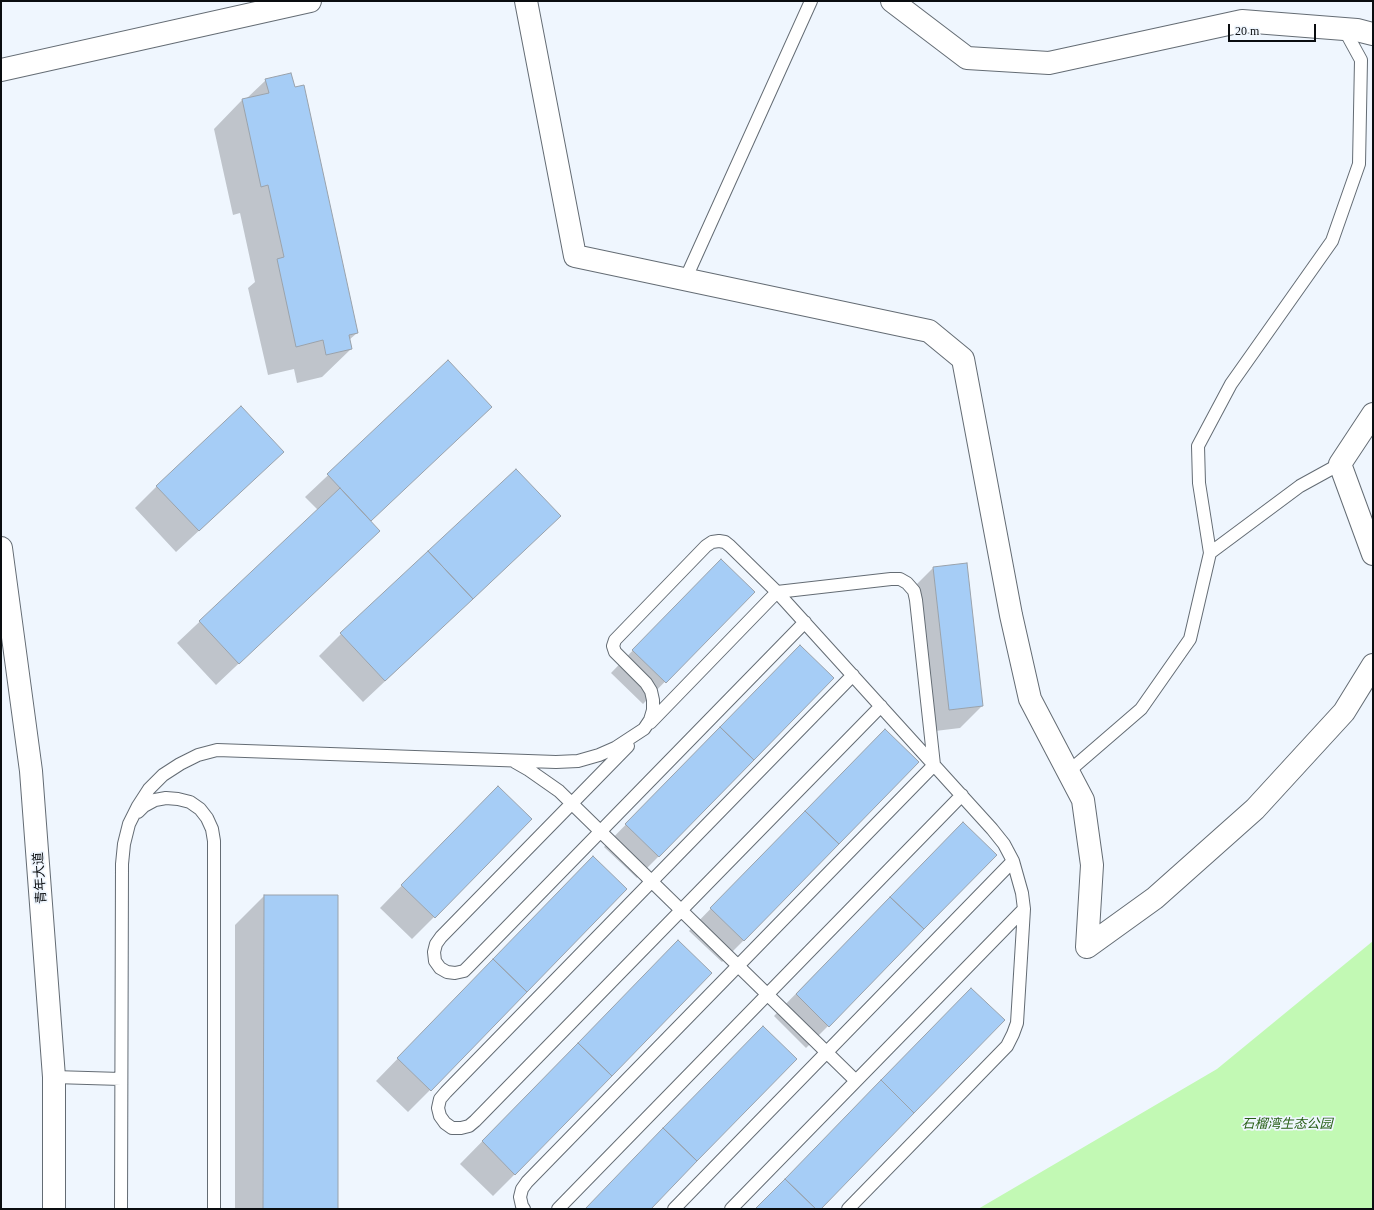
<!DOCTYPE html>
<html>
<head>
<meta charset="utf-8">
<style>
	body { margin:0 }
	#map { position:relative; width:1374px; height:1210px; overflow:hidden; background:#eff6fe; font-family:Georgia,serif }
	canvas { display:block }
	.frame { position:absolute; inset:0; border:2px solid #0a0d10; pointer-events:none }
	.scale { position:absolute; left:1228px; top:24px; width:88px; height:18px; box-sizing:border-box; border:2px solid #0a0d10; border-top:0; padding-left:5px; font-size:12px; line-height:14px; white-space:nowrap; color:#0a0d10; -webkit-text-stroke:3px #eff6fe; paint-order:stroke }
</style>
</head>
<body>
<div id="map">
<canvas width="1374" height="1210"></canvas>
<div class="frame"></div>
<div class="scale">20 m</div>
</div>
<script>
const context = document.querySelector('canvas').getContext('2d');
context.lineJoin = 'round';
function fill(path, color) {
  context.fillStyle = color;
  context.fill(path, 'evenodd');
}
function poly(rows) {
  const path = new Path2D();
  for (const r of rows) {
    path.moveTo(r[0], r[1]);
    for (let i = 2; i < r.length; i += 2) path.lineTo(r[i], r[i + 1]);
  }
  return path;
}
function stroke(path, color, width, dash) {
  context.strokeStyle = color;
  context.lineWidth = width;
  context.lineCap = dash ? 'butt' : 'round';
  context.setLineDash(dash || []);
  context.stroke(path);
}
function drawText(font, color, halo, rows, align = 'center') {
  context.font = font + ' Georgia,"Noto Sans SC",serif';
  context.lineWidth = 3.5;
  context.setLineDash([]);
  context.textBaseline = 'middle';
  context.strokeStyle = halo;
  context.fillStyle = color;
  for (const [text, x, y, turn = 0] of rows) {
    context.save();
    context.translate(x, y);
    context.rotate((+turn || 0) * Math.PI / 180);
    context.textAlign = isNaN(turn) ? turn : align;
    if (halo) context.strokeText(text, 0, 0);
    context.fillText(text, 0, 0);
    context.restore();
  }
}
fill(poly([
	[1373,941,1373,1209,978,1209,1217,1069]
]), '#c2f9b4');
fill(poly([
	[266,80,357,333,349,340,351,349,322,377,297,383,294,369,268,375,248,288,255,282,240,213,233,215,214,129,242,100,246,99],
	[448,362,468,429,370,521,379,531,216,685,177,643,318,510,305,497],
	[260,474,176,552,135,508,157,486],
	[537,538,363,702,319,656,341,634],
	[933,568,982,706,960,728,927,732,911,590],
	[699,582,753,592,643,704,611,673],
	[778,668,659,856,637,878,604,847],
	[863,752,744,940,722,962,689,931],
	[476,809,434,917,412,939,380,908],
	[941,846,828,1026,806,1048,774,1016],
	[571,880,430,1090,408,1112,376,1081],
	[264,896,337,1209,235,1209,235,925],
	[656,964,515,1174,493,1196,460,1164]
]), '#0003');
const building = poly([
	[291,73,295,87,304,85,358,333,349,335,352,349,326,355,323,340,296,347,277,259,284,257,268,185,261,187,242,99,269,93,265,79,291,73],
	[448,360,492,407,371,521,327,474,448,360],
	[241,406,284,452,199,531,156,486,241,406],
	[516,469,561,516,473,599,428,551,516,469],
	[340,488,380,531,239,664,199,621,340,488],
	[428,551,473,599,385,681,340,633,428,551],
	[721,559,755,592,666,683,632,650,721,559],
	[967,563,983,706,949,710,933,567,967,563],
	[800,645,834,678,754,760,720,727,800,645],
	[720,727,754,760,659,857,625,824,720,727],
	[885,729,919,762,839,844,805,811,885,729],
	[498,786,532,819,435,918,401,885,498,786],
	[805,811,839,844,744,941,710,908,805,811],
	[963,822,997,855,924,929,890,897,963,822],
	[593,856,627,889,527,992,493,959,593,856],
	[264,895,338,895,338,1209,263,1209,264,895],
	[890,897,924,929,829,1027,796,994,890,897],
	[678,940,712,973,612,1076,578,1043,678,940],
	[493,959,527,992,431,1091,397,1058,493,959],
	[971,988,1005,1020,914,1113,881,1080,971,988],
	[763,1026,797,1059,697,1161,663,1128,763,1026],
	[578,1043,612,1076,515,1175,482,1141,578,1043],
	[881,1080,914,1113,821,1209,816,1209,785,1179,881,1080],
	[663,1128,697,1161,651,1209,585,1209,663,1128],
	[785,1179,816,1209,755,1209,785,1179]
]);
fill(building, '#a6cdf6');
stroke(building, '#9aa2ab', 1);
const service = poly([
	[685,280,811,1],
	[1210,553,1300,486,1340,464],
	[853,675,446,1092,440,1099,438,1108,440,1116,445,1123,452,1128,461,1128,469,1126,475,1121,881,706],
	[628,746,441,937,436,944,434,952,435,961,440,968,447,972,455,973,464,971,470,965,805,622],
	[515,762,529,770,559,791,856,1081],
	[1068,772,1141,709,1190,639,1210,553,1199,483,1198,446,1231,384,1332,241,1359,164,1361,60,1344,29],
	[138,812,144,806,155,800,166,798,178,799,190,802,200,809,207,818,212,829,214,841,214,1209],
	[54,1077,121,1079],
	[121,1209,122,864,124,844,129,824,138,806,149,789,163,775,180,764,198,755,217,750,556,762,578,761,599,755,615,748,644,729,650,720,653,710,653,700,651,691,646,683,615,652,613,646,615,640,706,546,712,542,719,541,725,542,730,546,777,592,992,829,1004,844,1013,861,1022,893,1024,909,1017,1023,1013,1034,1007,1046,848,1209],
	[524,1209,522,1206,520,1197,522,1189,527,1182,934,765,916,600,914,591,907,583,900,579,891,579,777,592,650,723],
	[558,1209,962,795],
	[674,1209,1013,861],
	[731,1209,1024,909]
]);
const minor = poly([
	[526,1,575,256,929,331,963,359,1011,615,1030,699,1083,800,1092,865,1087,947],
	[892,1,967,58,1049,63,1242,21,1357,30,1373,34],
	[1,70,310,1],
	[1373,414,1340,464,1373,554],
	[1087,947,1155,898,1255,809,1344,712,1373,665]
]);
const trunk = poly([
	[1,548,31,771,54,1077,54,1209]
]);
stroke(service, '#646c74', 14);
stroke(minor, '#646c74', 24);
stroke(trunk, '#646c74', 24);
stroke(service, '#fff', 12);
stroke(minor, '#fff', 22);
stroke(trunk, '#fff', 22);
drawText('13px', '#0a0d10', '#eff6fe', [
	["青年大道",39,878,-94]
]);
drawText('italic 13px', '#296018', '#eff6fe', [
	["石榴湾生态公园",1287,1123]
]);
</script>
</body>
</html>
